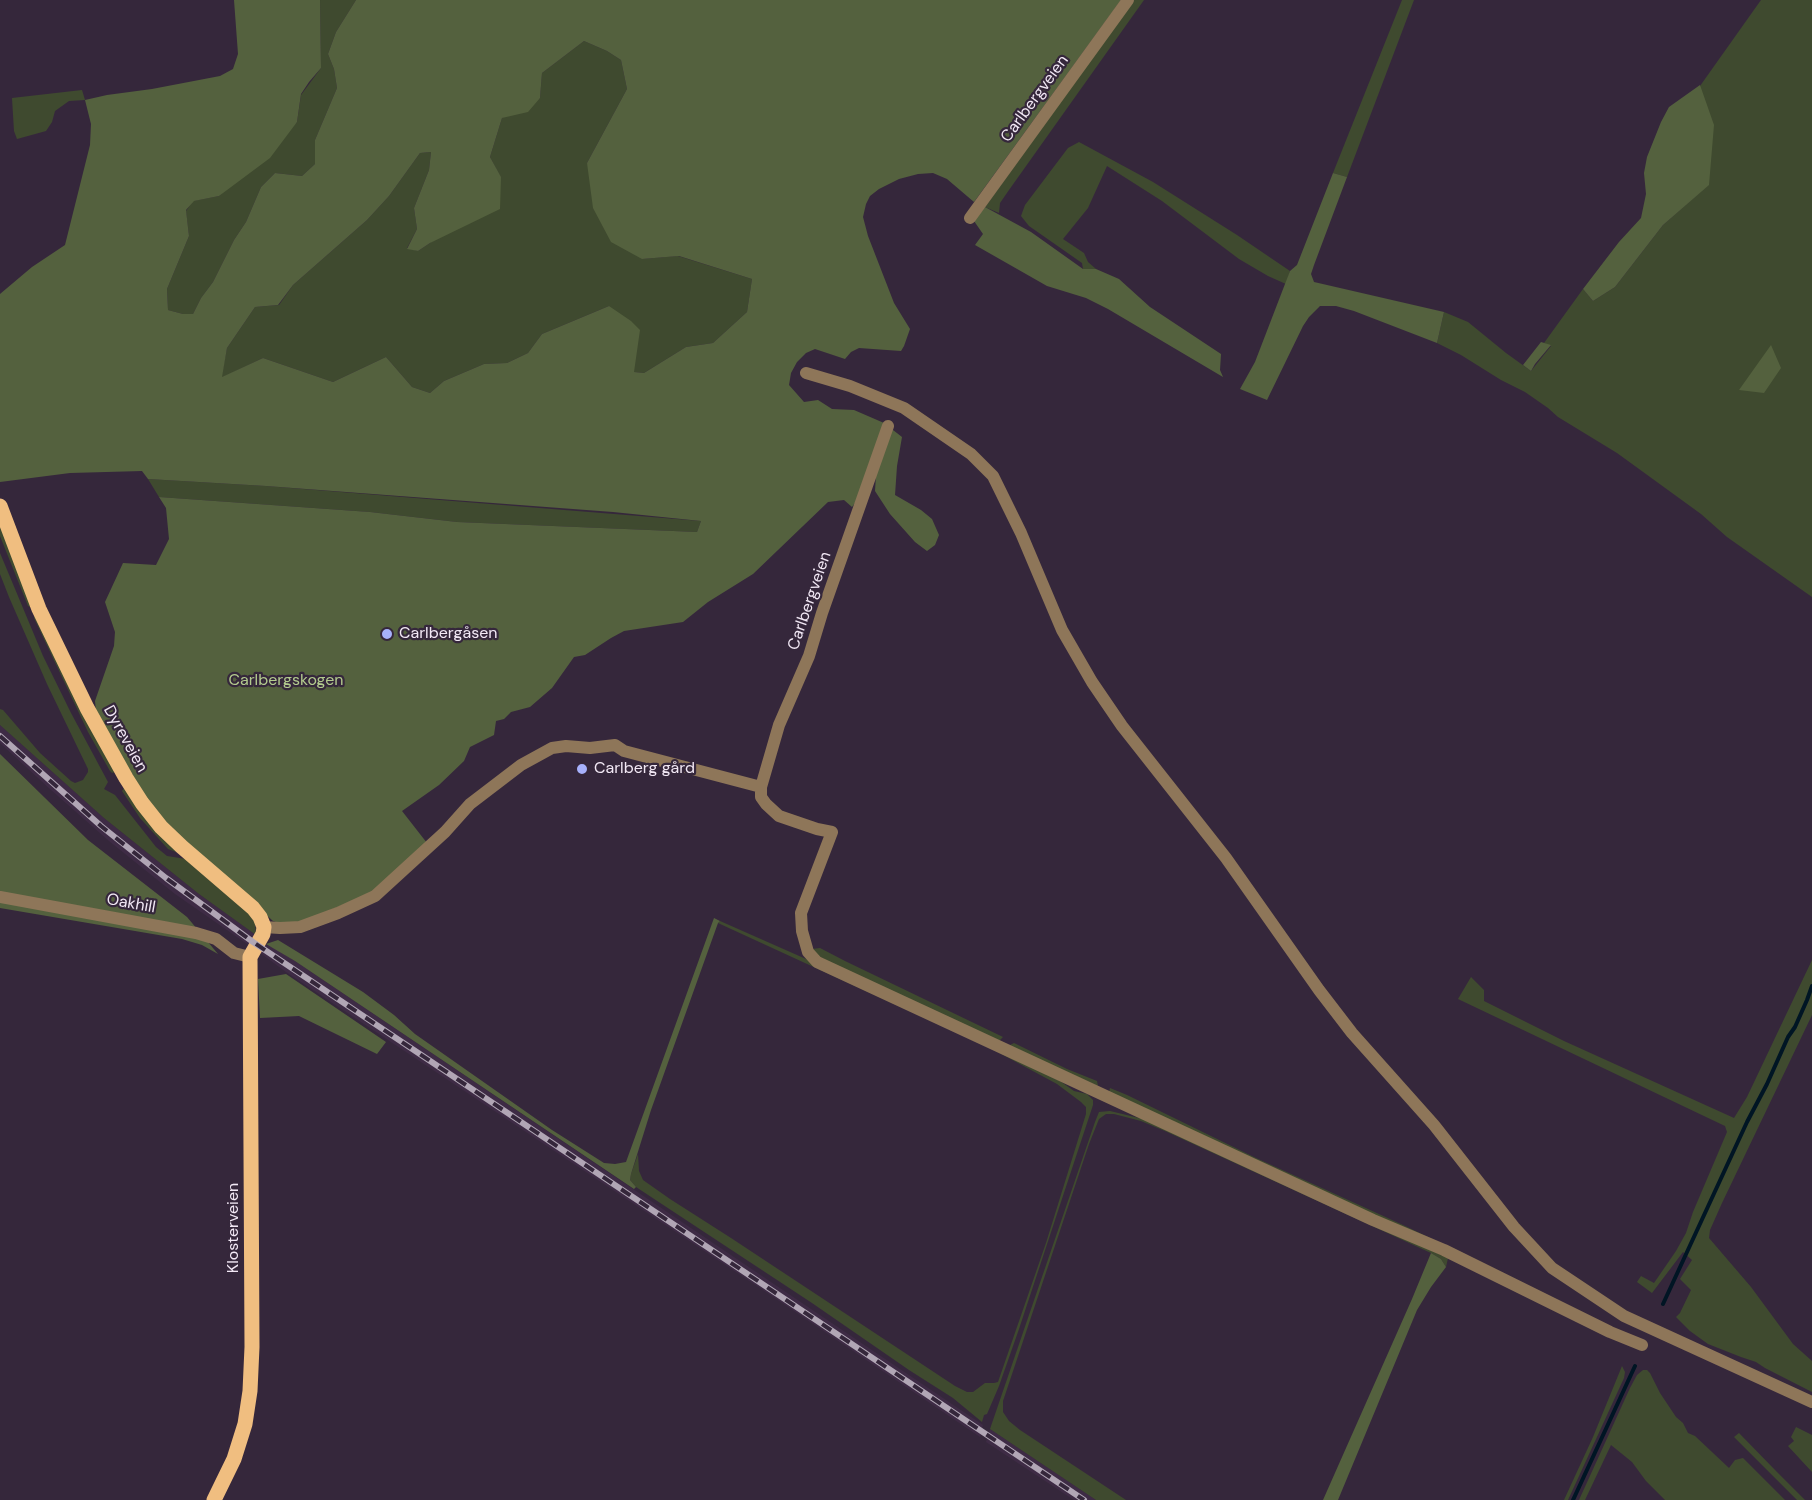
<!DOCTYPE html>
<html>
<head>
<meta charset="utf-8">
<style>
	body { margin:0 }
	canvas { display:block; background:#35273b }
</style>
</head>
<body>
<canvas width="1812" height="1500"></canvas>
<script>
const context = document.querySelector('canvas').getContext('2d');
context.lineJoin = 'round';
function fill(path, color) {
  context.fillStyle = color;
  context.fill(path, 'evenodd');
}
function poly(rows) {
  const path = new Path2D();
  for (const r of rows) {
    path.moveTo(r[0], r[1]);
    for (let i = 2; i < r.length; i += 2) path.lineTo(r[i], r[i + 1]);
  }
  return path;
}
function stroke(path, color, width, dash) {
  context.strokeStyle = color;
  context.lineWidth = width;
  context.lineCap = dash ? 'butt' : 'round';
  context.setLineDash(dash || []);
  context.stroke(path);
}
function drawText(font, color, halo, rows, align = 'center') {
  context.font = font + ' "DM Sans",sans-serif';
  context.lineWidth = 4.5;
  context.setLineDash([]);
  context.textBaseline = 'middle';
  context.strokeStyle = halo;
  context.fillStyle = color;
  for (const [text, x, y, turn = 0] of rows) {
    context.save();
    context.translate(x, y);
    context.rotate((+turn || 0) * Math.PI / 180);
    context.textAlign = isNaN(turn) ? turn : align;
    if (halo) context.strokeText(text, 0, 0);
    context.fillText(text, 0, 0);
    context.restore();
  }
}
fill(poly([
	[0,725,104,818,199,894,256,935,250,946,175,894,109,841,50,789,0,743],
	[264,944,275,948,295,961,983,1425,980,1437,772,1296,286,972,259,952],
	[990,1429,1096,1500,1074,1500,986,1442]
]), '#3e2b45');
fill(poly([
	[320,0,356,0,336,32,328,54,334,69,337,88,315,140,315,164,302,176,275,173,261,187,246,222,234,240,213,282,201,298,193,314,183,314,168,310,167,289,189,236,186,211,193,201,219,196,297,122,301,95,321,68],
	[1134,0,1144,0,1009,190,1000,203,999,213,985,207],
	[1402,0,1414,0,1347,177,1333,173],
	[1761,0,1812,0,1812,597,1727,537,1701,514,1617,453,1558,417,1548,408,1525,392,1501,380,1461,355,1437,343,1444,312,1468,322,1506,353,1531,371,1551,346,1544,343,1583,289,1593,301,1615,287,1663,225,1708,185,1700,86],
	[584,41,607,51,621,60,627,89,587,163,642,259,678,256,752,279,747,312,713,343,686,347,644,373,633,372,609,306,542,334,528,353,507,363,484,364,444,381,430,393,412,387,386,357,333,382,263,358,221,378,227,348,255,307,279,305,293,285,367,220,389,196,420,153,431,152,429,170,414,208,417,229,407,248,418,251,430,243,501,178,490,157,502,118,540,98,542,73],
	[82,90,85,100,69,101,55,111,52,122,46,131,17,139,14,131,12,98],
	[1079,142,1153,182,1237,235,1290,271,1286,284,1268,276,1239,259,1162,201,1107,166,1088,208,1063,239,1084,253,1088,262,1096,269,1083,269,1082,263,1029,226,1021,216,1025,205,1068,148],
	[148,479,266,486,701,521,697,532,457,522,370,512,159,497],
	[0,523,33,606,30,607,28,606,0,536],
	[0,553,43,656,71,713,108,782,104,789,115,795,156,847,167,856,186,859,244,907,255,922,256,935,199,894,104,818,0,725,0,709,3,710,40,753,71,781,75,783,83,780,88,772,88,769,47,684,9,597,0,574],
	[34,616,115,772,112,773,110,771,88,732,34,618],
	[124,788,178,850,176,852,168,849,140,818,122,791],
	[720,921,806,959,1060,1081,1074,1091,1087,1094,1093,1100,1093,1105,1019,1329,999,1386,987,1414,984,1415,982,1422,953,1398,909,1370,812,1303,636,1187,630,1180,631,1174,638,1154,639,1171,643,1180,670,1199,731,1238,955,1386,967,1392,973,1392,985,1383,994,1383,998,1382,1046,1243,1086,1114,1086,1107,1081,1102,1057,1084,992,1049,718,923],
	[820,948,845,961,1003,1037,1000,1040,996,1040,820,958,812,949],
	[1812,960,1812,1015,1722,1203,1710,1230,1709,1238,1751,1287,1793,1344,1812,1361,1812,1392,1765,1368,1756,1362,1741,1357,1708,1344,1690,1331,1676,1317,1680,1313,1691,1290,1680,1279,1692,1260,1683,1252,1652,1293,1637,1282,1641,1276,1654,1283,1676,1251,1686,1233,1693,1212,1727,1132,1725,1126,1458,999,1471,977,1484,990,1484,1001,1564,1041,1734,1118,1747,1097],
	[1014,1043,1067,1069,1097,1081,1098,1086,1008,1046],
	[1110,1088,1127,1095,1256,1158,1403,1225,1449,1247,1449,1249,1130,1104,1109,1092],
	[1110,1111,1143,1119,1448,1258,1446,1267,1441,1259,1431,1253,1165,1131,1141,1121,1114,1114,1106,1114,1099,1119,1089,1144,1003,1401,1003,1412,1009,1421,1020,1430,1126,1500,1096,1500,990,1429,1095,1122,1099,1112],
	[1622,1366,1625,1372,1624,1378,1568,1500,1564,1500,1593,1437],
	[1643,1370,1647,1370,1650,1373,1660,1393,1676,1417,1683,1423,1688,1433,1695,1436,1729,1468,1735,1460,1743,1458,1785,1500,1665,1500,1646,1481,1632,1462,1611,1445,1585,1500,1579,1500,1630,1388,1637,1375],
	[1796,1427,1812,1435,1812,1472,1788,1446,1794,1441,1791,1437],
	[1739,1433,1776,1471,1805,1500,1797,1500,1734,1437]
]), '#3f4a2f');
fill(poly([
	[234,0,320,0,321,68,309,82,301,94,297,122,270,158,219,196,194,201,186,210,189,236,167,289,168,310,183,314,193,314,201,298,213,282,234,240,246,222,261,187,275,173,302,176,315,164,315,140,337,88,334,69,328,54,336,32,356,0,1121,0,974,202,947,179,933,173,918,174,899,179,879,189,870,196,866,204,863,217,868,236,894,303,910,329,904,346,901,351,859,348,851,352,845,359,815,349,806,353,797,362,791,373,789,385,804,402,818,400,832,409,854,410,884,423,902,437,897,466,895,495,921,510,932,519,939,535,935,545,927,551,915,542,890,514,875,491,876,475,852,507,844,500,828,502,753,574,708,602,683,622,624,631,611,638,585,655,574,657,552,688,530,707,511,712,504,719,496,721,494,735,470,747,464,761,439,785,402,811,427,843,377,891,301,922,279,923,273,921,160,819,127,771,96,711,95,701,114,646,115,632,105,602,123,563,156,565,169,539,166,508,159,497,370,512,457,522,697,532,701,521,613,512,266,486,148,479,142,471,70,473,0,482,0,294,32,267,65,245,90,145,91,124,85,100,107,95,152,89,220,76,233,69,238,54],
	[584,41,607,51,621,60,627,89,587,163,593,208,611,242,642,259,679,256,752,279,747,312,713,343,686,347,644,373,634,372,640,330,631,321,609,306,542,334,528,353,507,363,484,364,444,381,430,393,412,387,386,357,333,382,263,358,222,377,227,348,255,307,278,305,293,285,367,220,389,196,420,153,431,152,429,170,414,208,417,229,407,249,418,251,430,243,500,209,501,177,490,157,502,118,528,112,540,98,542,73],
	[1700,85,1714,125,1709,185,1663,225,1615,287,1593,301,1583,289,1619,242,1641,218,1646,194,1644,173,1647,157,1661,122,1669,107],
	[1333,173,1347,177,1314,265,1311,274,1314,282,1444,312,1437,343,1354,311,1336,306,1320,306,1309,317,1303,326,1267,400,1240,389,1255,362,1290,271,1297,265],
	[985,207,1031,232,1083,269,1096,269,1119,279,1150,307,1221,354,1220,370,1223,377,1108,309,1086,298,1047,286,975,245,983,234,974,221],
	[1541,342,1551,345,1535,364,1531,371,1523,365],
	[1771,345,1781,368,1764,393,1739,390],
	[0,754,88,840,187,917,218,954,202,945,182,939,0,908],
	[714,918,720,921,718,923,651,1110,631,1174,630,1180,636,1187,634,1189,295,961,266,944,278,940,363,992,394,1015,415,1034,552,1130,604,1163,615,1164,626,1162],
	[286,974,386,1042,377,1054,299,1016,260,1018,258,979],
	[1431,1253,1441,1259,1446,1267,1431,1287,1417,1310,1338,1500,1323,1500,1412,1299]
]), '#54613e');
stroke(poly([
	[1663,1304,1747,1122,1767,1084,1788,1037,1795,1027,1807,1000,1812,986],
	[1573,1500,1635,1366]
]), '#001524', 4);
stroke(poly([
	[970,218,1128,0],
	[806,373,850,386,904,408,971,454,993,476,1021,533,1062,630,1092,682,1122,726,1226,858,1319,990,1352,1033,1434,1125,1514,1227,1552,1268,1624,1316,1812,1402],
	[888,426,822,613,809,656,779,725,761,787,761,797,766,804,779,816,817,829,832,832,801,913,802,931,808,952,817,962,1373,1220,1444,1250,1610,1332,1642,1345],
	[0,897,196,933,216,939,234,953,250,957],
	[264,927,280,928,300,927,338,913,375,896,445,832,470,804,521,765,552,748,566,746,590,748,615,745,624,751,761,787]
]), '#8e7659', 12);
stroke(poly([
	[0,506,39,609,87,708,126,778,142,803,161,827,182,847,253,908,260,917,264,927,263,934,250,957,252,1347,250,1391,245,1424,234,1459,214,1500]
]), '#f0be80', 15);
const rail = poly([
	[0,736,101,826,166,878,253,942,1084,1500]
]);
stroke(rail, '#b1a6b5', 6);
stroke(rail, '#35273b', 4, [11]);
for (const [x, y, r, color] of [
	[387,634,6,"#a7b1fc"],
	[582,769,6,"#a7b1fc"]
]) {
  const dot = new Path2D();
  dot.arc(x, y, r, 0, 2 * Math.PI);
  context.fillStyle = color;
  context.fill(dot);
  stroke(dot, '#35273b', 2);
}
drawText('16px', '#f2e8f5', '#35273b', [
	["Carlbergveien",1035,99,-54],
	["Carlbergveien",810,601,-71],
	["Dyreveien",125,739,61],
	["Oakhill",131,904,10],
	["Klosterveien",234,1228,-90]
]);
drawText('16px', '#f2e8f5', '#35273b', [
	["Carlbergåsen",399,634],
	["Carlberg gård",594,769]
], 'left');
drawText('16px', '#b3cb8e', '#35273b', [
	["Carlbergskogen",286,681]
]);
</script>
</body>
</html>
